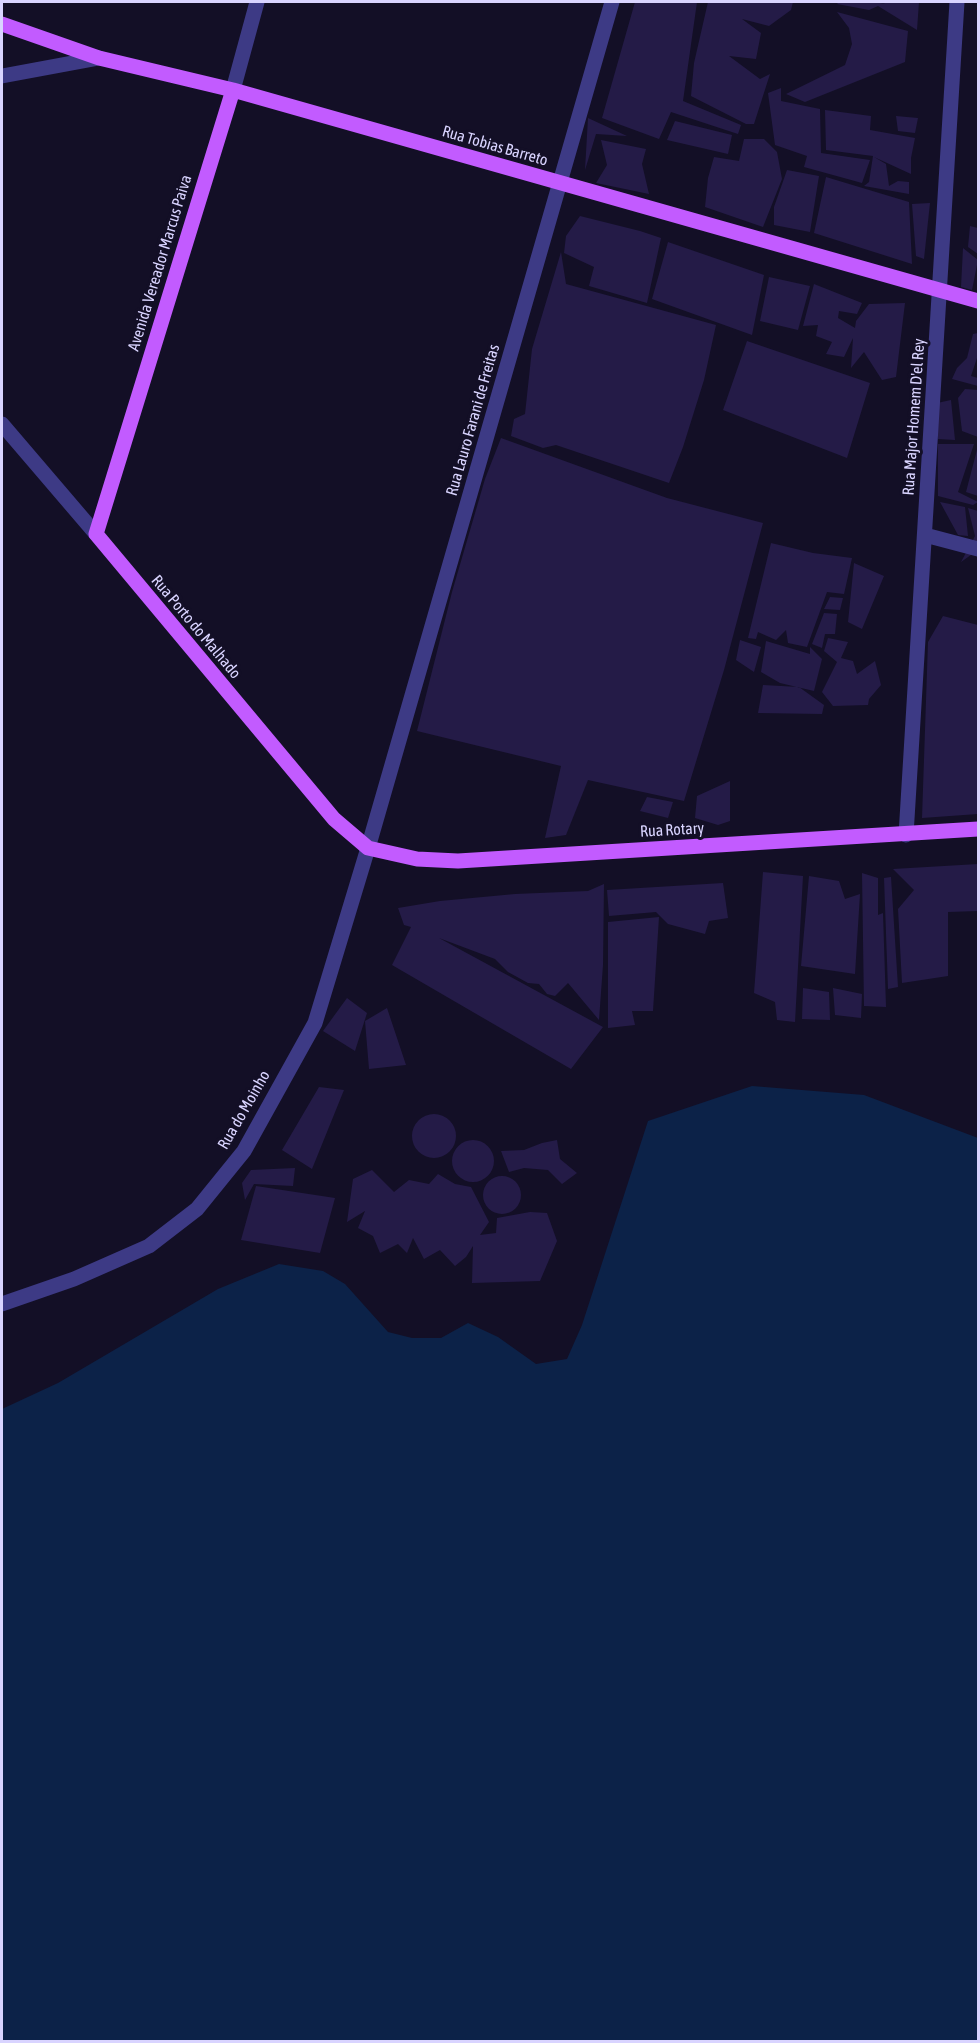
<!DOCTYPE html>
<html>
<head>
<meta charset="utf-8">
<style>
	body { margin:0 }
	#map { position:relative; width:980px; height:2043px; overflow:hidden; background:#130f26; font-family:"Asap Condensed",sans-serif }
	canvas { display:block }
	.frame { position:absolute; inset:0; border:3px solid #d9d4ff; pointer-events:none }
</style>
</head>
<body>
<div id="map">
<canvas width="980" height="2043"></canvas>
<div class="frame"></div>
</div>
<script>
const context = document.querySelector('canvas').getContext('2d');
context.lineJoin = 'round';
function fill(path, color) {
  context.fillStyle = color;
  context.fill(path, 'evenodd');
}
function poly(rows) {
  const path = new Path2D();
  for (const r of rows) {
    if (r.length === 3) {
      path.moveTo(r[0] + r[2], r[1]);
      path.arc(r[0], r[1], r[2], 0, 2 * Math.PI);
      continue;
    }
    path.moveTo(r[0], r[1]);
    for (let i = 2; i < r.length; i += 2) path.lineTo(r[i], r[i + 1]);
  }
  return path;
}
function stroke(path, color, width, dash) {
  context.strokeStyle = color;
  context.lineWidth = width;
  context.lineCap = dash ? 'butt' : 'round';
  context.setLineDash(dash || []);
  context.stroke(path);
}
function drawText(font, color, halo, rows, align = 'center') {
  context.font = font + ' "Asap Condensed",sans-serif';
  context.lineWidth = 6;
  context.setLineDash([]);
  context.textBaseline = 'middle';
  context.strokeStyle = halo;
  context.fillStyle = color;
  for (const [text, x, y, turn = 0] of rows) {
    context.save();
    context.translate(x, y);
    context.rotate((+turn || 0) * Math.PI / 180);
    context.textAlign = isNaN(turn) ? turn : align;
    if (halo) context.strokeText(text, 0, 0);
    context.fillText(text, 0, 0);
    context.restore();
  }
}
fill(poly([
	[752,1086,864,1095,978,1138,978,2041,2,2041,2,1409,58,1383,218,1289,279,1264,323,1271,345,1284,388,1332,412,1338,441,1338,468,1323,498,1337,536,1364,567,1359,582,1325,648,1121]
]), '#0c2248');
fill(poly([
	[635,2,697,2,683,101,741,125,738,134,671,112,659,139,602,118],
	[708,2,793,2,791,10,769,26,742,19,761,33,756,59,729,56,760,79,770,74,754,124,746,124,691,96,694,63],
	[839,2,886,2,880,4,891,2,919,2,917,30,878,6,869,10,837,4],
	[837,12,908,31,905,62,805,102,786,94,845,65,852,44,849,28],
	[781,88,781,101,820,109,821,153,870,160,862,183,804,167,807,156,775,145,768,93],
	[825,110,871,116,870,130,915,138,911,158,911,174,874,157,886,164,889,186,898,181,909,182,909,194,864,186,869,182,873,156,826,150],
	[896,116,918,118,915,133,898,131],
	[588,118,627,136,596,134,585,170],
	[675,121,732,135,728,154,667,140],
	[744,139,764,139,777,152,782,179,763,227,705,207,708,178,714,157,739,161],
	[601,140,646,149,642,164,649,194,596,183,607,165],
	[787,170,819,176,810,232,774,225,774,207],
	[826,177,909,202,912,264,814,233],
	[930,203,924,259,916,256,912,204],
	[580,216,640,231,661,238,647,303,589,286,594,267,564,253,566,236],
	[970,226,978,228,978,254,968,247],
	[668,242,764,275,752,335,652,299],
	[963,248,978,260,972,290,961,287],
	[561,252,566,284,716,325,704,380,683,447,669,483,556,445,543,448,511,436,514,419,525,414,532,349],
	[769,277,810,286,798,330,760,321],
	[814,284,862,303,857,314,839,311,838,318,855,328,856,321,869,304,905,303,896,377,882,380,864,352,851,368,853,338,844,357,826,354,832,342,816,336,818,325,803,326],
	[978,333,978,355,971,376,978,378,978,386,952,379,957,368,967,358,973,334],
	[747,341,870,383,847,458,723,410],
	[965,389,978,390,978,437,962,431,958,398],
	[951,400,955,440,938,439,937,403],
	[501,438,667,498,763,523,724,670,684,801,588,780,566,835,545,838,561,766,417,731,452,592,485,479],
	[938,444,974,444,958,492,978,502,973,505,938,496],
	[978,446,978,496,966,492],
	[940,502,965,507,968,536,958,535],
	[968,508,978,511,978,550,961,562,975,536],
	[771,543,813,553,852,558,844,594,827,592,807,647,788,643,786,630,776,640,758,632,756,639,748,638],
	[854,563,884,576,862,629,848,622],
	[830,597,843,598,840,610,824,609],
	[824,613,837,614,835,634,825,634,822,648,812,644],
	[943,616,978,625,978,814,922,818,928,642],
	[828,638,848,642,841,658,853,661,857,674,875,661,881,685,869,699,868,705,833,706,822,692,837,662,824,651],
	[740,640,761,647,754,672,736,660],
	[766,641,810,654,810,647,822,659,814,691,780,683,761,672],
	[763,685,799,687,824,705,822,714,758,713],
	[730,781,730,821,718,825,695,818,697,796],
	[647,797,673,802,668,818,640,811],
	[978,864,978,911,948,912,948,976,902,983,898,909,914,890,893,869],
	[763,872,803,876,795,1022,777,1020,775,1002,754,993],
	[862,873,878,878,878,915,883,913,886,1007,864,1006],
	[809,876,839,881,845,899,860,894,855,974,801,966],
	[891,877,898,987,888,989,884,878],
	[723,883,728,918,709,921,705,934,668,924,656,912,609,916,607,890],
	[604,884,603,965,599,1020,568,983,555,996,547,994,539,984,528,983,508,972,495,959,439,938,603,1027,571,1069,392,965,411,927,404,925,398,908,440,901,515,894,588,891],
	[659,917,653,1011,632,1011,635,1025,608,1028,608,922],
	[803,988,829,992,830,1020,802,1019],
	[833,988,862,994,861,1018,835,1015],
	[347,998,367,1013,355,1051,323,1031],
	[387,1008,406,1065,369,1069,365,1021],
	[319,1087,344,1090,312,1169,282,1150],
	[434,1136,22],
	[473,1161,21],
	[557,1140,560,1159,577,1173,562,1184,548,1170,524,1168,509,1172,501,1151,524,1150,542,1143],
	[295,1168,293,1186,254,1184,245,1200,242,1183,251,1170],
	[372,1170,394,1192,409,1180,429,1184,438,1174,455,1184,471,1187,489,1222,480,1235,496,1233,497,1218,530,1212,547,1213,557,1241,540,1281,472,1283,473,1246,466,1257,455,1266,440,1250,424,1259,413,1238,407,1253,398,1244,380,1253,373,1236,358,1228,365,1211,347,1222,353,1179],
	[502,1195,19],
	[256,1186,335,1198,320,1253,241,1240]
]), '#241b47');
stroke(poly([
	[2,76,99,58],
	[233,90,257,2],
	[2,424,96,534],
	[925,535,978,549],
	[906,835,957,2],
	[2,1304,74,1279,149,1246,197,1209,244,1151,315,1023,368,848,612,2]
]), '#3d3a85', 15);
stroke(poly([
	[2,24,99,58,233,90,978,301],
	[233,90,96,534,334,819,368,848,417,859,458,861,978,829]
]), '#c25bff', 15);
drawText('16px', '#d9d4ff', '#130f26', [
	["Rua Tobias Barreto",495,146,16],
	["Avenida Vereador Marcus Paiva",160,263,-73],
	["Rua Major Homem D'el Rey",914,417,-86],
	["Rua Lauro Farani de Freitas",473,420,-74],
	["Rua Porto do Malhado",196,627,50],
	["Rua Rotary",672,830,-3],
	["Rua do Moinho",244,1110,-60]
]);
</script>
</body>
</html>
